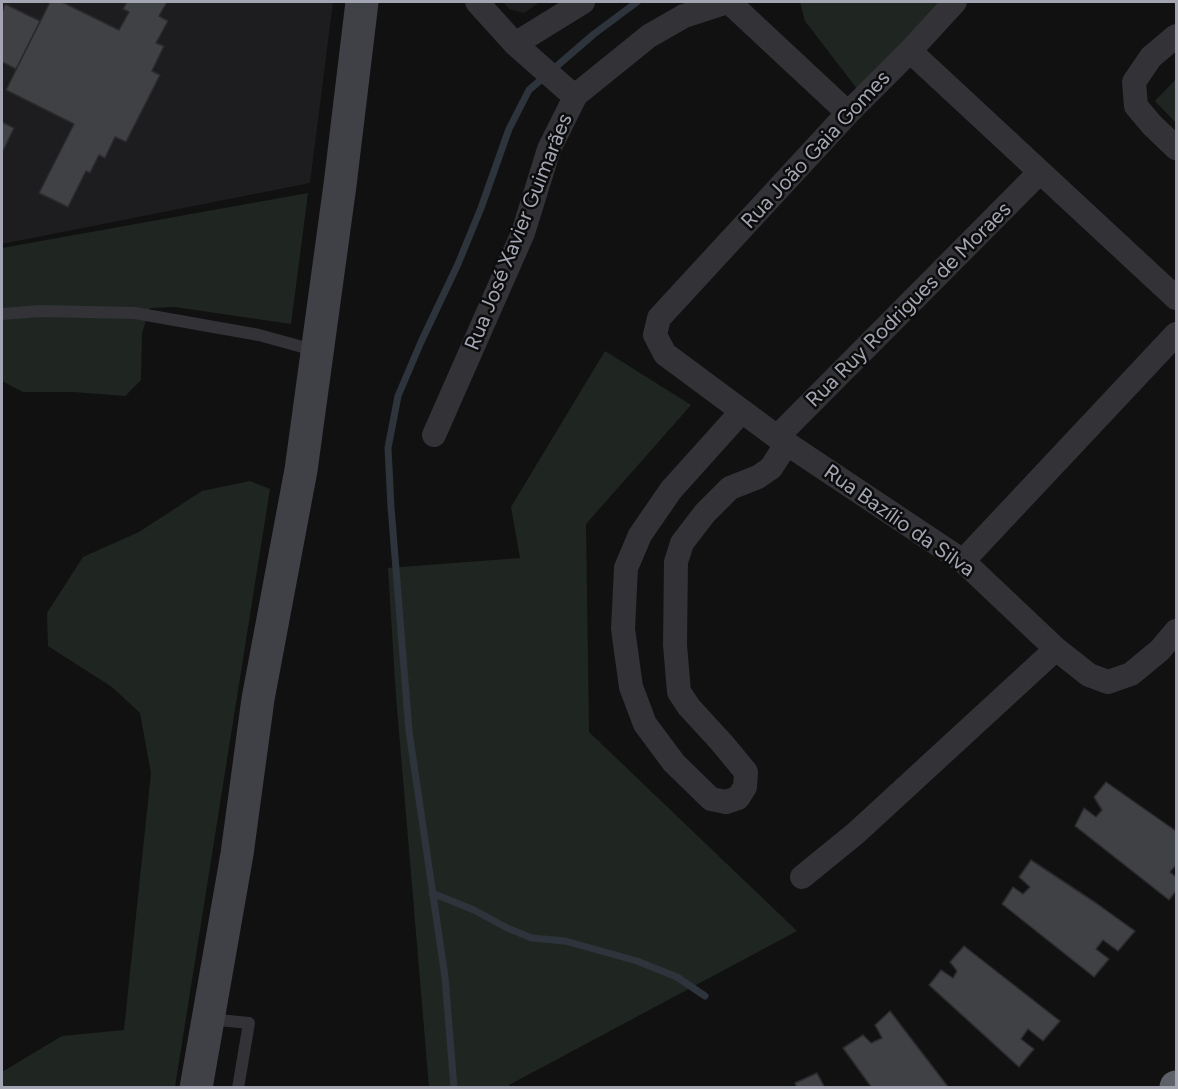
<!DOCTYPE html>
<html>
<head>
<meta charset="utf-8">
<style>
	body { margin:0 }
	#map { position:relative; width:1178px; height:1089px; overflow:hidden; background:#111112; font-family:Figtree,sans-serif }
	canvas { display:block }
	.frame { position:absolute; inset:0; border:3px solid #a3a6b2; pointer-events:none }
</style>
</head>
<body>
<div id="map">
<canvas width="1178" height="1089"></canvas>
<div class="frame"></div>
</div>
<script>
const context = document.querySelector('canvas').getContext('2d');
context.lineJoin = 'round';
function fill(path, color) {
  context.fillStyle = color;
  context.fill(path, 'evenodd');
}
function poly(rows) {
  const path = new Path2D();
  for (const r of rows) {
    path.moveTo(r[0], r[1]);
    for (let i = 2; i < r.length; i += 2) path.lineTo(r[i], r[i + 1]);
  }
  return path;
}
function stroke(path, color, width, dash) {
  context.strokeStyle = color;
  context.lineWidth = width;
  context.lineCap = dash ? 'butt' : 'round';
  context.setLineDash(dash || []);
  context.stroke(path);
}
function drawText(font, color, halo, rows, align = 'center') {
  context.font = font + ' Figtree,sans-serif';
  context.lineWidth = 5;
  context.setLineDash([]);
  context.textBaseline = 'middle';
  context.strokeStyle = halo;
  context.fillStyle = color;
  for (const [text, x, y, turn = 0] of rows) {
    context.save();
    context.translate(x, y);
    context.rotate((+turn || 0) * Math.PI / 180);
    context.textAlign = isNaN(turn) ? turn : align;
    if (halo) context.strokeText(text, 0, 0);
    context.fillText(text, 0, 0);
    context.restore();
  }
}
fill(poly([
	[2,2,333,2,310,183,2,244],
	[503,2,540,2,524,13,509,9]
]), '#1d1d1f');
fill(poly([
	[800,2,942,2,861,94,805,21],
	[1176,79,1176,123,1155,101],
	[308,193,291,324,175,307,150,308,142,333,141,380,125,396,74,392,23,392,2,381,2,248],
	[605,351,691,405,586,524,589,732,797,931,509,1085,510,1087,429,1087,396,696,388,568,520,558,511,507],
	[250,481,270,489,175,1087,2,1087,2,1072,62,1036,124,1030,151,773,140,713,112,687,48,646,47,613,83,557,139,532,202,491]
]), '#1f2621');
stroke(poly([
	[432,893,474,910,507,928,532,938,565,941,637,961,677,977,705,996],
	[454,1088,445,977,409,731,391,507,388,448,398,396,421,342,458,264,481,208,509,129,529,90,594,34,637,2]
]), '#2d343c', 7);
const building = poly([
	[50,2,62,2,119,30,129,12,123,9,127,2,167,2,159,16,168,21,156,43,164,46,152,71,160,75,126,142,115,137,105,158,99,155,90,173,86,171,68,207,39,193,74,124,6,90,50,2],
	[5,4,40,21,16,69,2,62,2,12,5,4],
	[2,122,14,128,2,153,2,122],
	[1106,782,1176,831,1176,865,1170,872,1176,877,1176,891,1169,900,1075,826,1084,808,1096,817,1102,810,1094,797,1106,782],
	[1031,860,1096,903,1135,931,1118,951,1103,940,1096,949,1109,959,1094,977,1002,904,1013,887,1023,894,1030,887,1019,877,1031,860],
	[964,946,1060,1021,1043,1041,1028,1029,1021,1039,1034,1049,1019,1067,929,985,941,970,953,978,957,971,950,962,964,946],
	[890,1011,949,1088,872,1088,843,1048,863,1035,871,1043,882,1038,875,1025,890,1011],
	[817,1073,825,1088,797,1088,795,1083,817,1073]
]);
fill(building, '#404145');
stroke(building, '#2b2b2e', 1.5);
stroke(poly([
	[2,314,39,311,135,313,259,335,317,351],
	[209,1019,249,1023,238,1088]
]), '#323237', 12);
stroke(poly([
	[477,2,515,44,566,89,576,95],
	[729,2,848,113],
	[955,2,910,51,848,113,659,318,655,335,665,354,777,437,963,561,1056,649,1089,675,1108,682,1131,674,1160,650,1176,631],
	[1176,36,1151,57,1134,82,1136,106,1152,125,1176,148],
	[515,44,583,2],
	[910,51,1176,298],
	[742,411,671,490,640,535,626,568,623,629,631,687,645,724,674,763,711,799,726,802,738,798,745,787,746,772,722,743,689,707,679,692,675,645,676,562,682,543,705,513,730,488,758,477,771,468,787,443],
	[434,435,523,233,549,149,576,95,649,36,684,16,727,2],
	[777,437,1040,172],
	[963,561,1176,334],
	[802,877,856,833,1056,649]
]), '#323237', 24);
stroke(poly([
	[196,1088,237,854,258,699,301,470,340,185,362,2]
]), '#404147', 33);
stroke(poly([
	[1176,1088,1176,1087]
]), '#5e6068', 33);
drawText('21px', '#a3a6b2', '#0c0c0d', [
	["Rua João Gaia Gomes",816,150,-47],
	["Rua José Xavier Guimarães",519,232,-68],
	["Rua Ruy Rodrigues de Moraes",909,305,-45],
	["Rua Bazílio da Silva",899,521,35]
]);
</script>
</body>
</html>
